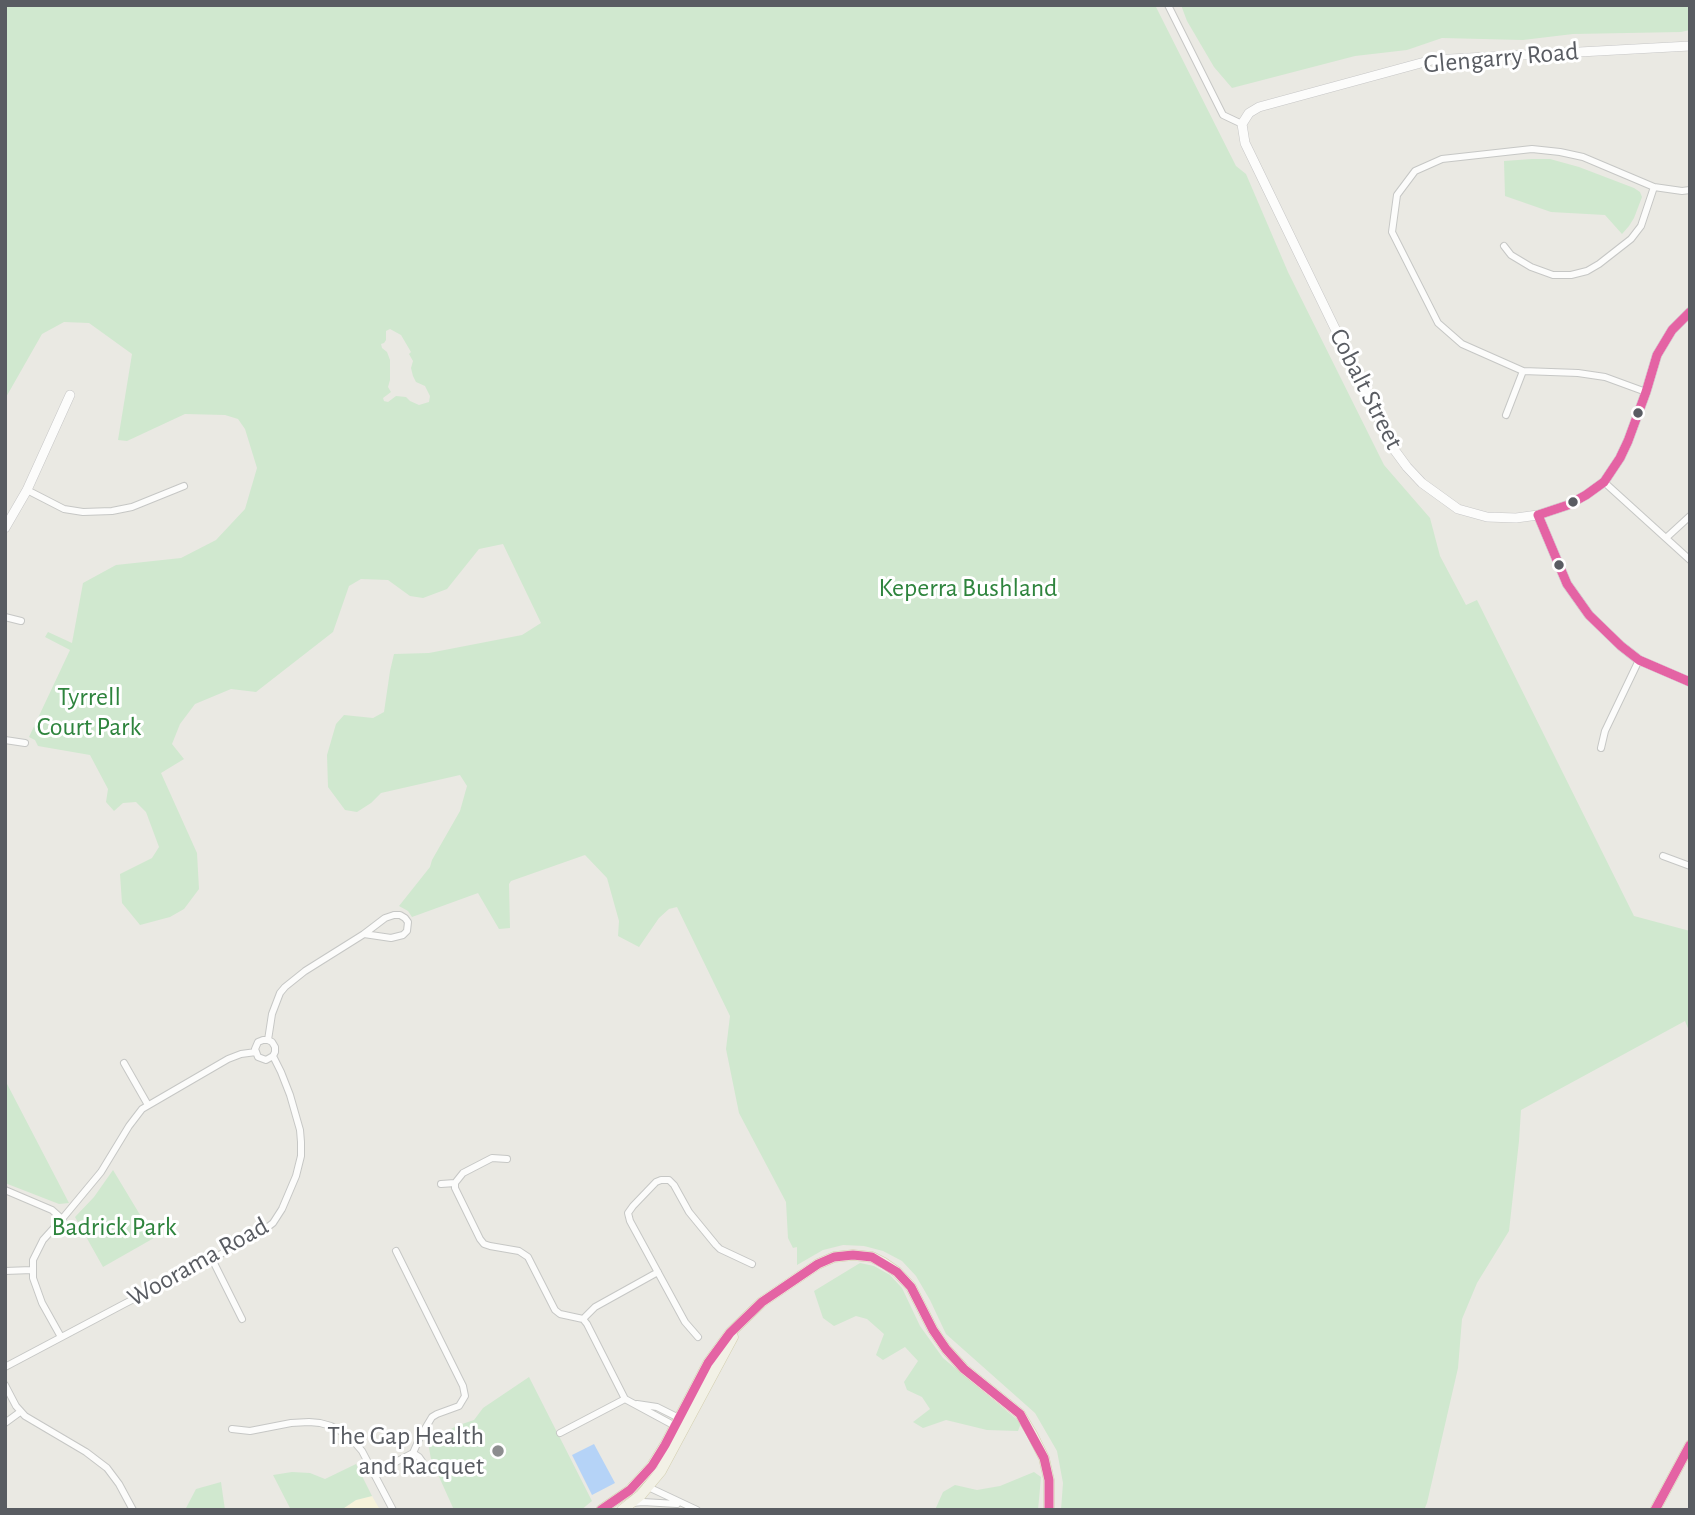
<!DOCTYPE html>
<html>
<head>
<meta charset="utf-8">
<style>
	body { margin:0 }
	#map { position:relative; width:1695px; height:1515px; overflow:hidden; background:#eae9e3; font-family:"Alegreya Sans",sans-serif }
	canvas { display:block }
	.frame { position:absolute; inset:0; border:7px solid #595c62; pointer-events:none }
</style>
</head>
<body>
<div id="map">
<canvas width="1695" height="1515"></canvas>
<div class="frame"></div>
</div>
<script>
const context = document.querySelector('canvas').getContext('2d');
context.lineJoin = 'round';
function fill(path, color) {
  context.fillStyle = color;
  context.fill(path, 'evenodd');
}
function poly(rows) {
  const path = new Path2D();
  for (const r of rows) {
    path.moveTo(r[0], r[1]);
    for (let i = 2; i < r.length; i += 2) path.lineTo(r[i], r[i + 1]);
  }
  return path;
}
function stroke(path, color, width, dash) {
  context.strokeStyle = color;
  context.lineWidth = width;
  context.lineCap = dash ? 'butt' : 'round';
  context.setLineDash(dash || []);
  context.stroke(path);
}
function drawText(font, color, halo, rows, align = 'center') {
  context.font = font + ' "Alegreya Sans",sans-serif';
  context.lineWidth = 6;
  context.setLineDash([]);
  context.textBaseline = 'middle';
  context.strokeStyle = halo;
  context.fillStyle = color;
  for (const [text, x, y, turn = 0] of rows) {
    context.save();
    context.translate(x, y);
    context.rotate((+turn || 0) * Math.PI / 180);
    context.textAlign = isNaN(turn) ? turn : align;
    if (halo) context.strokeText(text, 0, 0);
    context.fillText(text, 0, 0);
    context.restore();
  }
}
fill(poly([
	[372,1496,380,1510,341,1510,356,1500]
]), '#f6f2da');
fill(poly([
	[5,5,1155,5,1236,166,1246,174,1288,272,1384,465,1430,518,1440,556,1466,605,1477,600,1634,916,1690,931,1690,1033,1685,1021,1521,1110,1519,1141,1509,1231,1477,1283,1462,1319,1458,1368,1427,1503,1424,1510,1061,1510,1063,1483,1057,1451,1035,1413,946,1334,930,1300,916,1276,902,1261,883,1251,864,1246,843,1245,823,1250,797,1265,797,1247,793,1248,788,1238,786,1202,739,1113,726,1049,730,1016,677,907,669,909,659,918,639,947,618,936,619,921,607,878,585,855,511,881,509,884,510,928,499,929,478,893,412,917,408,911,399,906,430,867,432,860,460,811,467,786,460,775,381,793,371,803,357,812,345,810,328,787,327,755,336,724,344,715,373,718,384,712,390,671,394,654,429,653,522,635,541,623,503,544,479,549,447,589,423,598,410,596,388,580,361,579,349,586,333,632,256,692,231,689,195,704,180,724,172,744,184,759,161,773,197,853,199,889,184,909,170,917,140,925,122,903,120,874,152,858,159,847,146,812,136,802,123,803,114,811,106,802,108,789,90,755,38,746,35,740,29,737,70,650,45,637,48,632,72,643,83,583,116,565,181,558,216,540,245,509,257,468,245,429,238,419,225,415,185,414,127,441,118,440,132,354,89,323,64,322,42,334,5,399],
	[390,329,401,335,411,352,409,354,413,361,411,368,413,376,416,382,425,386,430,396,429,402,419,405,410,401,406,397,396,396,388,402,384,401,383,398,391,392,388,387,390,380,390,360,387,352,382,348,381,344,384,343,386,340,386,331],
	[1181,5,1690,5,1690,30,1681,32,1573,34,1523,40,1442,38,1407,50,1355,56,1232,88,1214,67,1187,21],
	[1532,159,1550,159,1579,167,1634,188,1640,192,1642,197,1634,218,1629,226,1622,234,1605,215,1551,212,1505,196,1504,161],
	[5,1080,69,1203,59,1204,5,1183],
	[113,1170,154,1238,103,1267,75,1217,94,1197],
	[860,1263,874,1266,890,1275,902,1288,920,1326,943,1358,1021,1423,1018,1431,987,1430,946,1420,923,1428,913,1422,930,1409,922,1397,907,1390,904,1382,918,1361,905,1347,883,1360,876,1355,884,1334,867,1319,856,1316,834,1326,823,1318,814,1291],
	[529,1377,592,1501,581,1510,454,1510,431,1459,428,1443,456,1426,474,1420,483,1408],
	[356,1464,372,1496,356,1500,341,1510,291,1510,273,1475,292,1472,310,1473,325,1479],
	[1034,1472,1041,1477,1038,1510,935,1510,943,1492,955,1485,977,1490,1000,1486],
	[221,1482,225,1510,185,1510,196,1489]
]), '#d0e8cf');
fill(poly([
	[594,1444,615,1483,592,1495,572,1455]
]), '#b5d3f7');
const street = poly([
	[1168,5,1223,115,1242,124],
	[1504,246,1511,255,1531,267,1553,275,1571,275,1587,271,1599,264,1631,239,1641,226,1654,187],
	[1646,392,1605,377,1578,373,1523,371,1462,344,1438,323,1392,232,1397,195,1415,171,1442,159,1532,149,1560,152,1583,157,1654,187,1682,191,1690,190],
	[1506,415,1523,371],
	[1604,482,1690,560],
	[27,490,64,509,83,512,112,511,132,507,184,486],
	[1666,538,1690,516],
	[5,617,21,621],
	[5,740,25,743],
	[1601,748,1605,731,1639,660],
	[1663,856,1690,866],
	[394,915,400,915,405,918,408,922,407,931,403,935,391,938,364,934,385,918,394,915],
	[268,1040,272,1014,280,993,285,987,305,971,364,934],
	[124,1063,148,1105],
	[507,1159,492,1158,463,1173,455,1183,455,1188,480,1239,484,1244,490,1246,519,1251,528,1257,555,1310,560,1314,583,1319,587,1324,625,1399,675,1426],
	[441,1184,455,1183],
	[5,1190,52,1210,62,1219],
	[212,1259,242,1319],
	[5,1271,32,1270],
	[583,1319,595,1307,658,1272],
	[61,1337,42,1303,33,1278,33,1260,43,1240,62,1219,101,1172,129,1126,142,1109,228,1059,241,1054,256,1052],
	[698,1337,685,1322,630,1221,628,1213,633,1206,656,1182,661,1180,669,1180,674,1185,689,1212,716,1245,720,1249,752,1264],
	[5,1367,124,1304,212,1259,264,1230,273,1223,282,1209,296,1176,301,1156,301,1142,300,1130,290,1095,281,1072,273,1056,275,1052,275,1047,272,1042,268,1040,263,1040,258,1042,255,1049,258,1057,266,1060,273,1056],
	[5,1385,16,1406,25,1416,86,1452,107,1468,119,1484,133,1510],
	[637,1404,657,1407,679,1418],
	[5,1423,20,1412],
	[232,1429,250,1431,291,1423,309,1422,320,1423,331,1426,349,1436,362,1451,393,1510],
	[560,1433,625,1399],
	[413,1453,419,1457,426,1467],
	[375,1473,413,1453,420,1437,432,1417,437,1414,459,1406,465,1396,463,1386,396,1251],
	[646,1486,697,1510],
	[632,1503,643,1502,677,1504]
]);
const secondary = poly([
	[1690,46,1432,60,1259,107,1249,113,1242,124,1245,143,1393,448,1407,467,1422,483,1458,509,1487,517,1516,518,1538,515,1568,505,1586,495,1604,482,1620,458,1628,441,1646,392,1657,355,1672,330,1690,312],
	[1538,515,1567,584,1589,615,1621,646,1639,660,1690,682],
	[5,528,27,490,70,395]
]);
const primary = poly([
	[601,1510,630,1490,652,1466,665,1445,708,1363,730,1333,762,1302,818,1264,834,1257,853,1255,872,1257,884,1263,897,1272,911,1287,933,1330,946,1349,964,1369,1020,1414,1032,1434,1044,1458,1049,1480,1049,1510],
	[622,1510,641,1495,661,1471,733,1337],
	[1655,1510,1690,1445]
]);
stroke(street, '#c6c7c5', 8);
stroke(secondary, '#c6c6c6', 10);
stroke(primary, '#d3ceaf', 11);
stroke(street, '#fcfcfb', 6);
stroke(secondary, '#fcfcfb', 9);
stroke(primary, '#f2f1e6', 10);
stroke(poly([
	[1538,515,1568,505,1586,495,1604,482,1620,458,1628,441,1646,392,1657,355,1672,330,1690,312],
	[1538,515,1567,584,1589,615,1621,646,1639,660,1690,682],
	[601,1510,630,1490,652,1466,665,1445,708,1363,730,1333,762,1302,818,1264,834,1257,853,1255,872,1257,897,1272,911,1287,933,1330,946,1349,964,1369,1020,1414,1044,1458,1049,1480,1049,1510],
	[1655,1510,1690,1445]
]), '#e463a4', 9);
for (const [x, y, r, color] of [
	[1638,413,6,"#595c62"],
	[1573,502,6,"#595c62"],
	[1559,565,6,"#595c62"],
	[498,1451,7,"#8c8d8f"]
]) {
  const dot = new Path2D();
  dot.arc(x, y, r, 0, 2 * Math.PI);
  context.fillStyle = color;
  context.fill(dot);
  stroke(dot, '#fff', 2.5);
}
drawText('26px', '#595c62', '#fff', [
	["Glengarry Road",1501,58,-5],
	["Cobalt Street",1366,389,63],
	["Woorama Road",198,1262,-29]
]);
drawText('26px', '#2e843d', '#fff', [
	["Keperra Bushland",968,588],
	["Tyrrell",89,697],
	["Court Park",89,727],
	["Badrick Park",114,1227]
]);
drawText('26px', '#595c62', '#fff', [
	["The Gap Health",484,1436],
	["and Racquet",484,1466]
], 'right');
</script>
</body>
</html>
